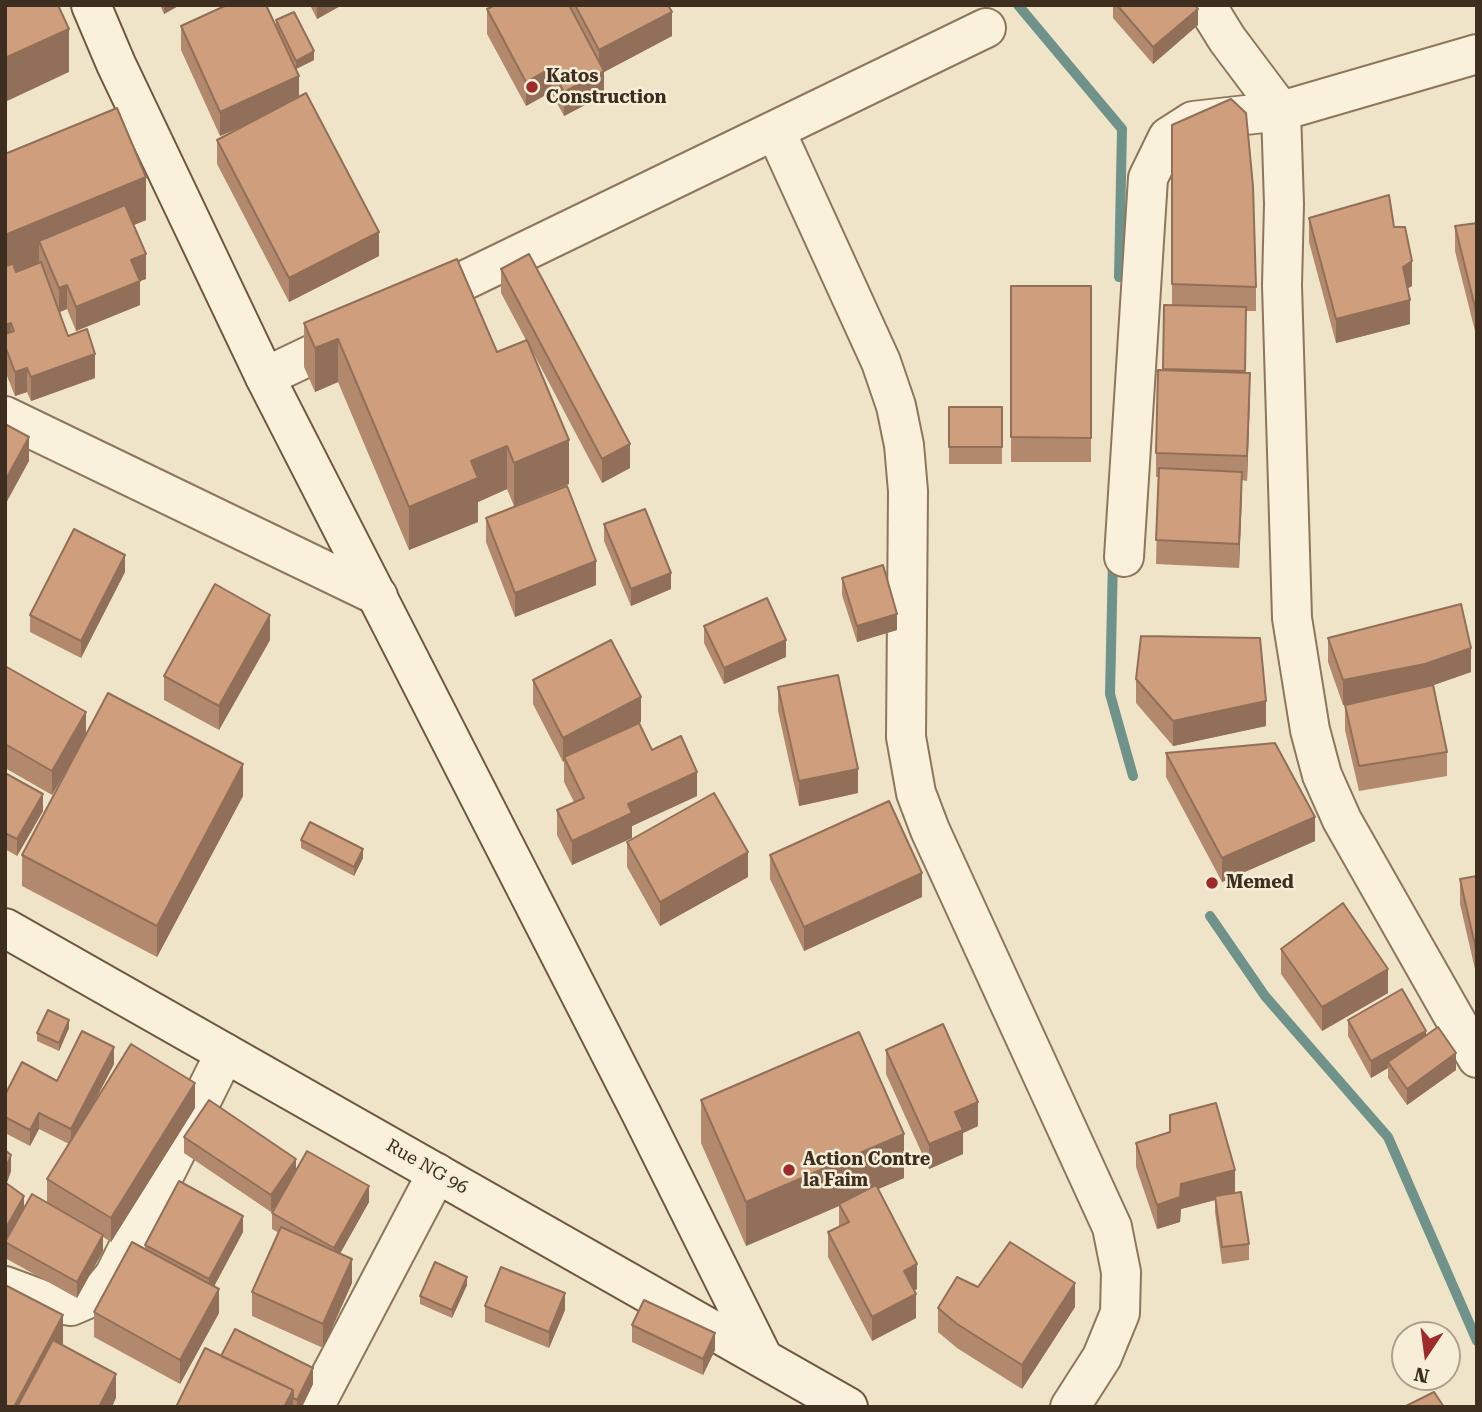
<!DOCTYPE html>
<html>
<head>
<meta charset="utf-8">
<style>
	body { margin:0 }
	#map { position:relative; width:1482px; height:1412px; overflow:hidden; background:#f0e4c8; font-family:"Roboto Serif",serif }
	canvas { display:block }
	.frame { position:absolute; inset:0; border:7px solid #3d2e20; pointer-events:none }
	.north { position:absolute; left:1391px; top:1321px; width:70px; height:70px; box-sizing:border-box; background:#f7eed8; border:2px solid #ada18e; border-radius:50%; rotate:193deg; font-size:19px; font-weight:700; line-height:28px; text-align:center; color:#3d2e20 }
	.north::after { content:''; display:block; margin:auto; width:24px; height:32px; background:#9e2a2b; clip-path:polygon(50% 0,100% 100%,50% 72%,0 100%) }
</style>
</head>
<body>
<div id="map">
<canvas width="1482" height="1412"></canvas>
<div class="frame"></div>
<div class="north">N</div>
</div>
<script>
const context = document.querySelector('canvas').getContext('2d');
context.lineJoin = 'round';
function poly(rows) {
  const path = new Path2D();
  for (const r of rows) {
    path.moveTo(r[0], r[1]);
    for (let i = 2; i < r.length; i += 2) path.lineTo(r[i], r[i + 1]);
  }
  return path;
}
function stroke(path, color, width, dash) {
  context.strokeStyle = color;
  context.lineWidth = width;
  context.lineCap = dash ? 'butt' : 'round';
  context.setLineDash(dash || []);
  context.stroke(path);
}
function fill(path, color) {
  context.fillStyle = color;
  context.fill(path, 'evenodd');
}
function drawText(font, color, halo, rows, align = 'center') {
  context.font = font + ' "Roboto Serif",serif';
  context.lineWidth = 5;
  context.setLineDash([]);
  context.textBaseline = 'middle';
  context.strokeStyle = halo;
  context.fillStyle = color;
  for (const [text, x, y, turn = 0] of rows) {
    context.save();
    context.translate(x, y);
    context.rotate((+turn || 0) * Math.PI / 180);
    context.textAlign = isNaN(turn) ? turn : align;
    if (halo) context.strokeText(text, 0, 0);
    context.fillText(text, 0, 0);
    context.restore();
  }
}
stroke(poly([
	[1018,5,1122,129,1119,277],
	[1113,559,1110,694,1133,776],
	[1210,916,1265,996,1388,1137,1477,1341]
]), '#6f938a', 10);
const street = poly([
	[1206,5,1227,39,1281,111,1284,204,1282,285,1292,618,1310,730,1322,775,1342,820,1477,1058],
	[776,132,881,362,896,406,904,445,908,491,906,737,916,793,930,830,1112,1227,1121,1272,1120,1313,1102,1357,1070,1407],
	[418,303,986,28],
	[265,377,351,336],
	[5,416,378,596],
	[1124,557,1148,178,1168,137,1193,121,1281,111,1477,54],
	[5,1286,51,1303,71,1306,99,1294,114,1276,225,1053],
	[314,1407,437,1173]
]);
const secondary = poly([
	[91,5,116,64,265,377,641,1113,763,1358],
	[5,928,848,1407]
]);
stroke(street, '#8d765c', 42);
stroke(secondary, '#6f573f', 42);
stroke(street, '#faf1dc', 38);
stroke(secondary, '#faf1dc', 38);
fill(poly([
	[160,5,180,5,164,14],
	[310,5,342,5,317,19],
	[495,5,668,5,672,36,604,72,604,95,564,116,551,92,526,106,487,34,487,9],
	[1113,5,1195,5,1198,25,1153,64,1113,18],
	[276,20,314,60,296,69,299,97,379,256,289,302,217,164,217,140,254,121,220,136,181,50,181,26,276,25],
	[1172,125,1256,287,1256,311,1246,311,1245,373,1250,397,1247,481,1242,480,1239,568,1156,564,1158,477,1156,477,1156,453,1163,370,1164,305,1172,305],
	[5,154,146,220,134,225,146,279,140,281,140,305,76,331,67,309,60,312,68,336,95,378,31,401,27,392,15,396,5,371],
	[1309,218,1394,227,1412,286,1408,288,1410,324,1336,343,1309,242],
	[1477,223,1477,339,1455,251,1455,226],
	[501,269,630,468,602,483,528,343,569,484,514,506,507,489,478,502,478,522,409,550,338,382,315,392,304,367,304,323,497,352,526,340,501,293],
	[1011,286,1091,286,1091,462,1011,462],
	[949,407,1002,407,1002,464,949,464],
	[486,518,596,585,515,617,486,542],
	[604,524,671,589,631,606,604,541],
	[125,572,81,658,30,632,30,615],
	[842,578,897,630,857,642,842,595],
	[704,626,786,657,724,684,704,643],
	[1328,638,1471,672,1434,685,1447,752,1447,776,1359,791,1345,730,1345,705,1382,697,1343,705,1328,662],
	[270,640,219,730,164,700,164,676],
	[5,666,86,735,243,796,157,957,22,886,22,855,78,750,52,795,5,768],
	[1136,679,1266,726,1173,746,1136,703],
	[533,680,641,722,633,726,652,750,697,796,632,826,632,838,572,865,557,835,557,810,574,802,564,782,564,761,563,762,533,704],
	[778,687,858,793,799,806,778,711],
	[1166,753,1315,841,1222,882,1166,777],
	[5,773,43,811,17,856,5,849],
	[301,840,363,858,354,876,301,848],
	[627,842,748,877,660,926,627,867],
	[770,855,922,897,804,951,770,879],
	[1477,876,1477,978,1460,904,1460,879],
	[1281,949,1388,993,1322,1031,1281,974],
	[1348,1020,1426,1035,1456,1070,1407,1105,1388,1078,1388,1068,1371,1078,1348,1036],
	[69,1028,59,1051,37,1041,37,1033],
	[886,1050,978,1126,963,1133,963,1154,929,1169,886,1074],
	[114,1064,91,1109,195,1108,111,1242,103,1237,103,1251,77,1298,5,1258,5,1150,11,1171,7,1183,24,1209,47,1203,47,1179,69,1144,39,1129,30,1146,5,1133,5,1095],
	[701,1100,904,1178,878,1189,917,1289,914,1290,916,1318,872,1341,828,1257,828,1232,839,1227,839,1206,746,1246,701,1143],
	[184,1137,296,1170,369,1202,340,1254,352,1283,323,1348,252,1316,252,1292,279,1233,272,1229,272,1213,278,1202,271,1212,184,1153],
	[1136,1143,1235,1193,1249,1244,1249,1260,1222,1264,1215,1212,1215,1200,1181,1209,1180,1222,1157,1229,1136,1167],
	[243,1232,214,1286,219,1313,180,1384,94,1337,94,1312,145,1248,145,1245],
	[467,1285,452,1318,420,1304,420,1296],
	[978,1287,1075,1307,1022,1389,957,1348,938,1332,938,1308],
	[485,1306,565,1310,549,1348,485,1322],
	[632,1325,715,1350,703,1375,632,1342],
	[221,1355,313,1384,302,1407,176,1407]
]), '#b2896c');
fill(poly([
	[164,5,180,5,164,14],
	[317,5,342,5,317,19],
	[1198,9,1198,25,1153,64,1153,47],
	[672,12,672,36,604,72,604,95,564,116,564,92,599,73,599,50],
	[69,29,69,72,5,102,5,58],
	[314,51,314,60,296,69,296,61],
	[551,68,551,92,526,106,526,82],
	[299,76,299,101,220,136,220,112],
	[146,177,146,220,47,261,39,241,39,265,5,279,5,235],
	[379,232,379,256,289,302,289,278],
	[146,254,146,279,140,281,140,305,76,331,76,307,131,260],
	[1412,261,1412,286,1403,291,1403,267],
	[67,285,67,309,59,312,59,288],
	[1410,300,1410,324,1336,343,1336,319],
	[11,323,11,348,5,346,5,325],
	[338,339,338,382,315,392,315,348],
	[95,354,95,378,31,401,31,377],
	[27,368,27,392,15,396,15,372],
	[1250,373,1250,397,1247,481,1247,456],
	[29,437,29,461,5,505,5,481],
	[569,440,569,484,514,506,514,463],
	[630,444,630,468,602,483,602,459],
	[507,446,507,489,478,502,478,522,409,550,409,507,471,461],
	[1242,472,1242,496,1239,568,1239,544],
	[125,555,125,572,81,658,81,641],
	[596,561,596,585,515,617,515,593],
	[671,573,671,589,631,606,631,589],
	[897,614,897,630,857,642,857,626],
	[270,615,270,640,219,730,219,706],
	[786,640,786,657,724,684,724,668],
	[1471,648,1471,672,1425,688,1343,705,1343,680],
	[641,697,641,722,566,760,564,757,564,761,563,762,563,738],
	[1266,701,1266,726,1173,746,1173,721],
	[86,712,86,736,52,795,52,771],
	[243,764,243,796,157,957,157,926],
	[858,769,858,793,799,806,799,781],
	[697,772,697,796,632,826,632,838,572,865,572,841,628,804],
	[43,794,43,811,17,856,17,839],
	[1315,817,1315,841,1222,882,1222,858],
	[363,849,363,858,354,876,354,867],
	[748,852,748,877,660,926,660,902],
	[922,873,922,897,804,951,804,927],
	[1388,969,1388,993,1322,1031,1322,1007],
	[69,1020,69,1028,59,1051,59,1043],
	[1426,1031,1426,1047,1388,1062,1388,1068,1371,1078,1371,1061],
	[114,1047,114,1064,71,1146,71,1129],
	[1456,1053,1456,1070,1407,1105,1407,1089],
	[195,1083,195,1108,111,1242,111,1218],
	[978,1102,978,1126,963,1133,963,1154,929,1169,929,1144,955,1112],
	[39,1113,39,1129,30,1146,30,1130],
	[904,1134,904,1178,746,1246,746,1202],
	[11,1155,11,1171,5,1187,5,1170],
	[296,1159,296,1175,271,1212,271,1195],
	[1235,1170,1235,1195,1215,1196,1215,1200,1181,1209,1180,1222,1157,1229,1157,1205,1181,1184],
	[369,1186,369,1202,334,1264,334,1248],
	[24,1196,24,1213,6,1244,6,1228],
	[243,1216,243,1232,209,1296,209,1279],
	[103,1235,103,1251,77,1298,77,1282],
	[352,1259,352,1283,323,1348,323,1324],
	[917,1264,917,1289,904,1296,904,1271],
	[467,1277,467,1285,452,1318,452,1310],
	[1075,1283,1075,1307,1022,1389,1022,1365],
	[219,1289,219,1313,180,1384,180,1360],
	[565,1293,565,1310,549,1348,549,1332],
	[916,1294,916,1318,872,1341,872,1317],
	[63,1315,63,1347,30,1407,14,1407],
	[715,1333,715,1350,703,1375,703,1359],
	[313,1368,313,1384,302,1407,297,1407,297,1400],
	[116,1374,116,1398,112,1407,99,1407],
	[293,1390,293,1407,284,1407]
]), '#916f58');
const building = poly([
	[5,5,58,5,69,29,5,58,5,5],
	[227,5,266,5,299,76,220,112,181,26,227,5],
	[495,5,569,5,604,71,564,92,551,68,526,82,487,9,495,5],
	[575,5,668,5,672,12,599,50,575,5],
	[1117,5,1195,5,1198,9,1153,47,1117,5],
	[294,12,314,51,296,61,276,20,294,12],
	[306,93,379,232,289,278,217,140,306,93],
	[1231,99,1246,113,1253,186,1256,287,1172,284,1172,125,1231,99],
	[117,108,146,177,5,235,5,154,117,108],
	[1389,195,1394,227,1405,227,1412,261,1403,267,1410,300,1336,319,1309,218,1389,195],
	[125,205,146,254,131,260,140,281,76,307,67,285,59,288,39,241,125,205],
	[1477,223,1477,315,1455,226,1477,223],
	[529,254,630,444,602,459,501,269,529,254],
	[457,259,497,352,527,340,569,440,514,463,507,446,471,461,478,478,409,507,338,339,315,348,304,323,457,259],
	[41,262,68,336,87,329,95,354,31,377,27,368,15,372,5,346,5,334,14,331,11,323,5,325,5,266,13,264,16,272,41,262],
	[1011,286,1091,286,1091,438,1011,437,1011,286],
	[1164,305,1246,307,1245,371,1163,369,1164,305],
	[1158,370,1250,373,1247,456,1156,453,1158,370],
	[949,407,1002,407,1002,447,949,447,949,407],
	[5,424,29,437,5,481,5,424],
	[1159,468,1242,472,1239,544,1156,540,1159,468],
	[567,486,596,561,515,593,486,518,567,486],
	[645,509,671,573,631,589,604,524,645,509],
	[74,529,125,555,81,641,30,615,74,529],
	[883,565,897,614,857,626,842,578,883,565],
	[215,584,270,615,219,706,164,676,215,584],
	[767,598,786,640,724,668,704,626,767,598],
	[1461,604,1471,648,1425,664,1343,680,1328,638,1461,604],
	[1141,636,1260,638,1266,701,1173,721,1136,679,1141,636],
	[611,640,641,697,563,738,533,680,611,640],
	[5,666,86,712,52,771,5,744,5,666],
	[838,675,858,769,799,781,778,687,838,675],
	[1433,685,1447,752,1359,766,1345,705,1433,685],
	[108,693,243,764,157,926,22,855,108,693],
	[639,723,652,750,681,736,697,772,628,804,632,813,572,841,557,810,584,798,564,757,639,723],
	[1275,743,1315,817,1222,858,1166,753,1275,743],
	[5,773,43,794,17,839,5,833,5,773],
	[714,793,748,852,660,902,627,842,714,793],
	[889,801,922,873,804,927,770,855,889,801],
	[310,822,363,849,354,867,301,840,310,822],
	[1477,876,1477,954,1460,879,1477,876],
	[1343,903,1388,969,1322,1007,1281,949,1343,903],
	[1402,989,1426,1031,1371,1061,1348,1020,1402,989],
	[48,1010,69,1020,59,1043,37,1033,48,1010],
	[943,1024,978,1102,955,1112,963,1130,929,1144,886,1050,943,1024],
	[1438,1027,1456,1053,1407,1089,1388,1062,1438,1027],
	[82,1031,114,1047,71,1129,39,1113,30,1130,5,1117,5,1095,22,1062,57,1081,82,1031],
	[859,1032,904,1134,746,1202,701,1100,859,1032],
	[131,1044,195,1083,111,1218,47,1179,131,1044],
	[209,1100,296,1159,271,1195,184,1137,209,1100],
	[1216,1103,1235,1170,1181,1184,1180,1197,1157,1205,1136,1143,1170,1132,1170,1115,1216,1103],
	[5,1150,11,1155,5,1170,5,1150],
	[307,1151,369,1186,334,1248,272,1213,307,1151],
	[179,1181,243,1216,209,1279,145,1245,179,1181],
	[6,1183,24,1196,6,1228,5,1184,6,1183],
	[876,1185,917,1264,904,1271,916,1294,872,1317,828,1232,849,1222,839,1204,876,1185],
	[1241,1192,1249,1244,1222,1247,1215,1196,1241,1192],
	[32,1194,103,1235,77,1282,5,1242,32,1194],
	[281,1227,352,1259,323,1324,252,1292,281,1227],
	[132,1242,219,1289,180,1360,94,1312,132,1242],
	[1010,1242,1075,1283,1022,1365,957,1324,938,1308,957,1277,978,1287,1010,1242],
	[435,1262,467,1277,452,1310,420,1296,435,1262],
	[501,1267,565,1293,549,1332,485,1306,501,1267],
	[5,1285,63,1315,14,1407,5,1407,5,1285],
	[644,1300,715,1333,703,1359,632,1325,644,1300],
	[235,1329,313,1368,297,1400,293,1398,293,1390,221,1356,235,1329],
	[53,1340,116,1374,99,1407,17,1407,53,1340],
	[205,1348,293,1390,284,1407,176,1407,205,1348],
	[1434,1392,1444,1407,1404,1407,1434,1392]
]);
fill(building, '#cf9f7d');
stroke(building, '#916f58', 2);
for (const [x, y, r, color] of [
	[532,87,7,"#9e2a2b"],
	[1212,883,7,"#9e2a2b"],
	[789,1170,7,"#9e2a2b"]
]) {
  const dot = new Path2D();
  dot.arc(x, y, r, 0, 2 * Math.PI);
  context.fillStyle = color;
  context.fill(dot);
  stroke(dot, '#f7eed8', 2.5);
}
drawText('bold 18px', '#3d2e20', '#f7eed8', [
	["Katos",546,77],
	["Construction",546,98],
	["Memed",1226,883],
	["Action Contre",803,1160],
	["la Faim",803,1181]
], 'left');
drawText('18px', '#3d2e20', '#f7eed8', [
	["Rue NG 96",427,1167,30]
]);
</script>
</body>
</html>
